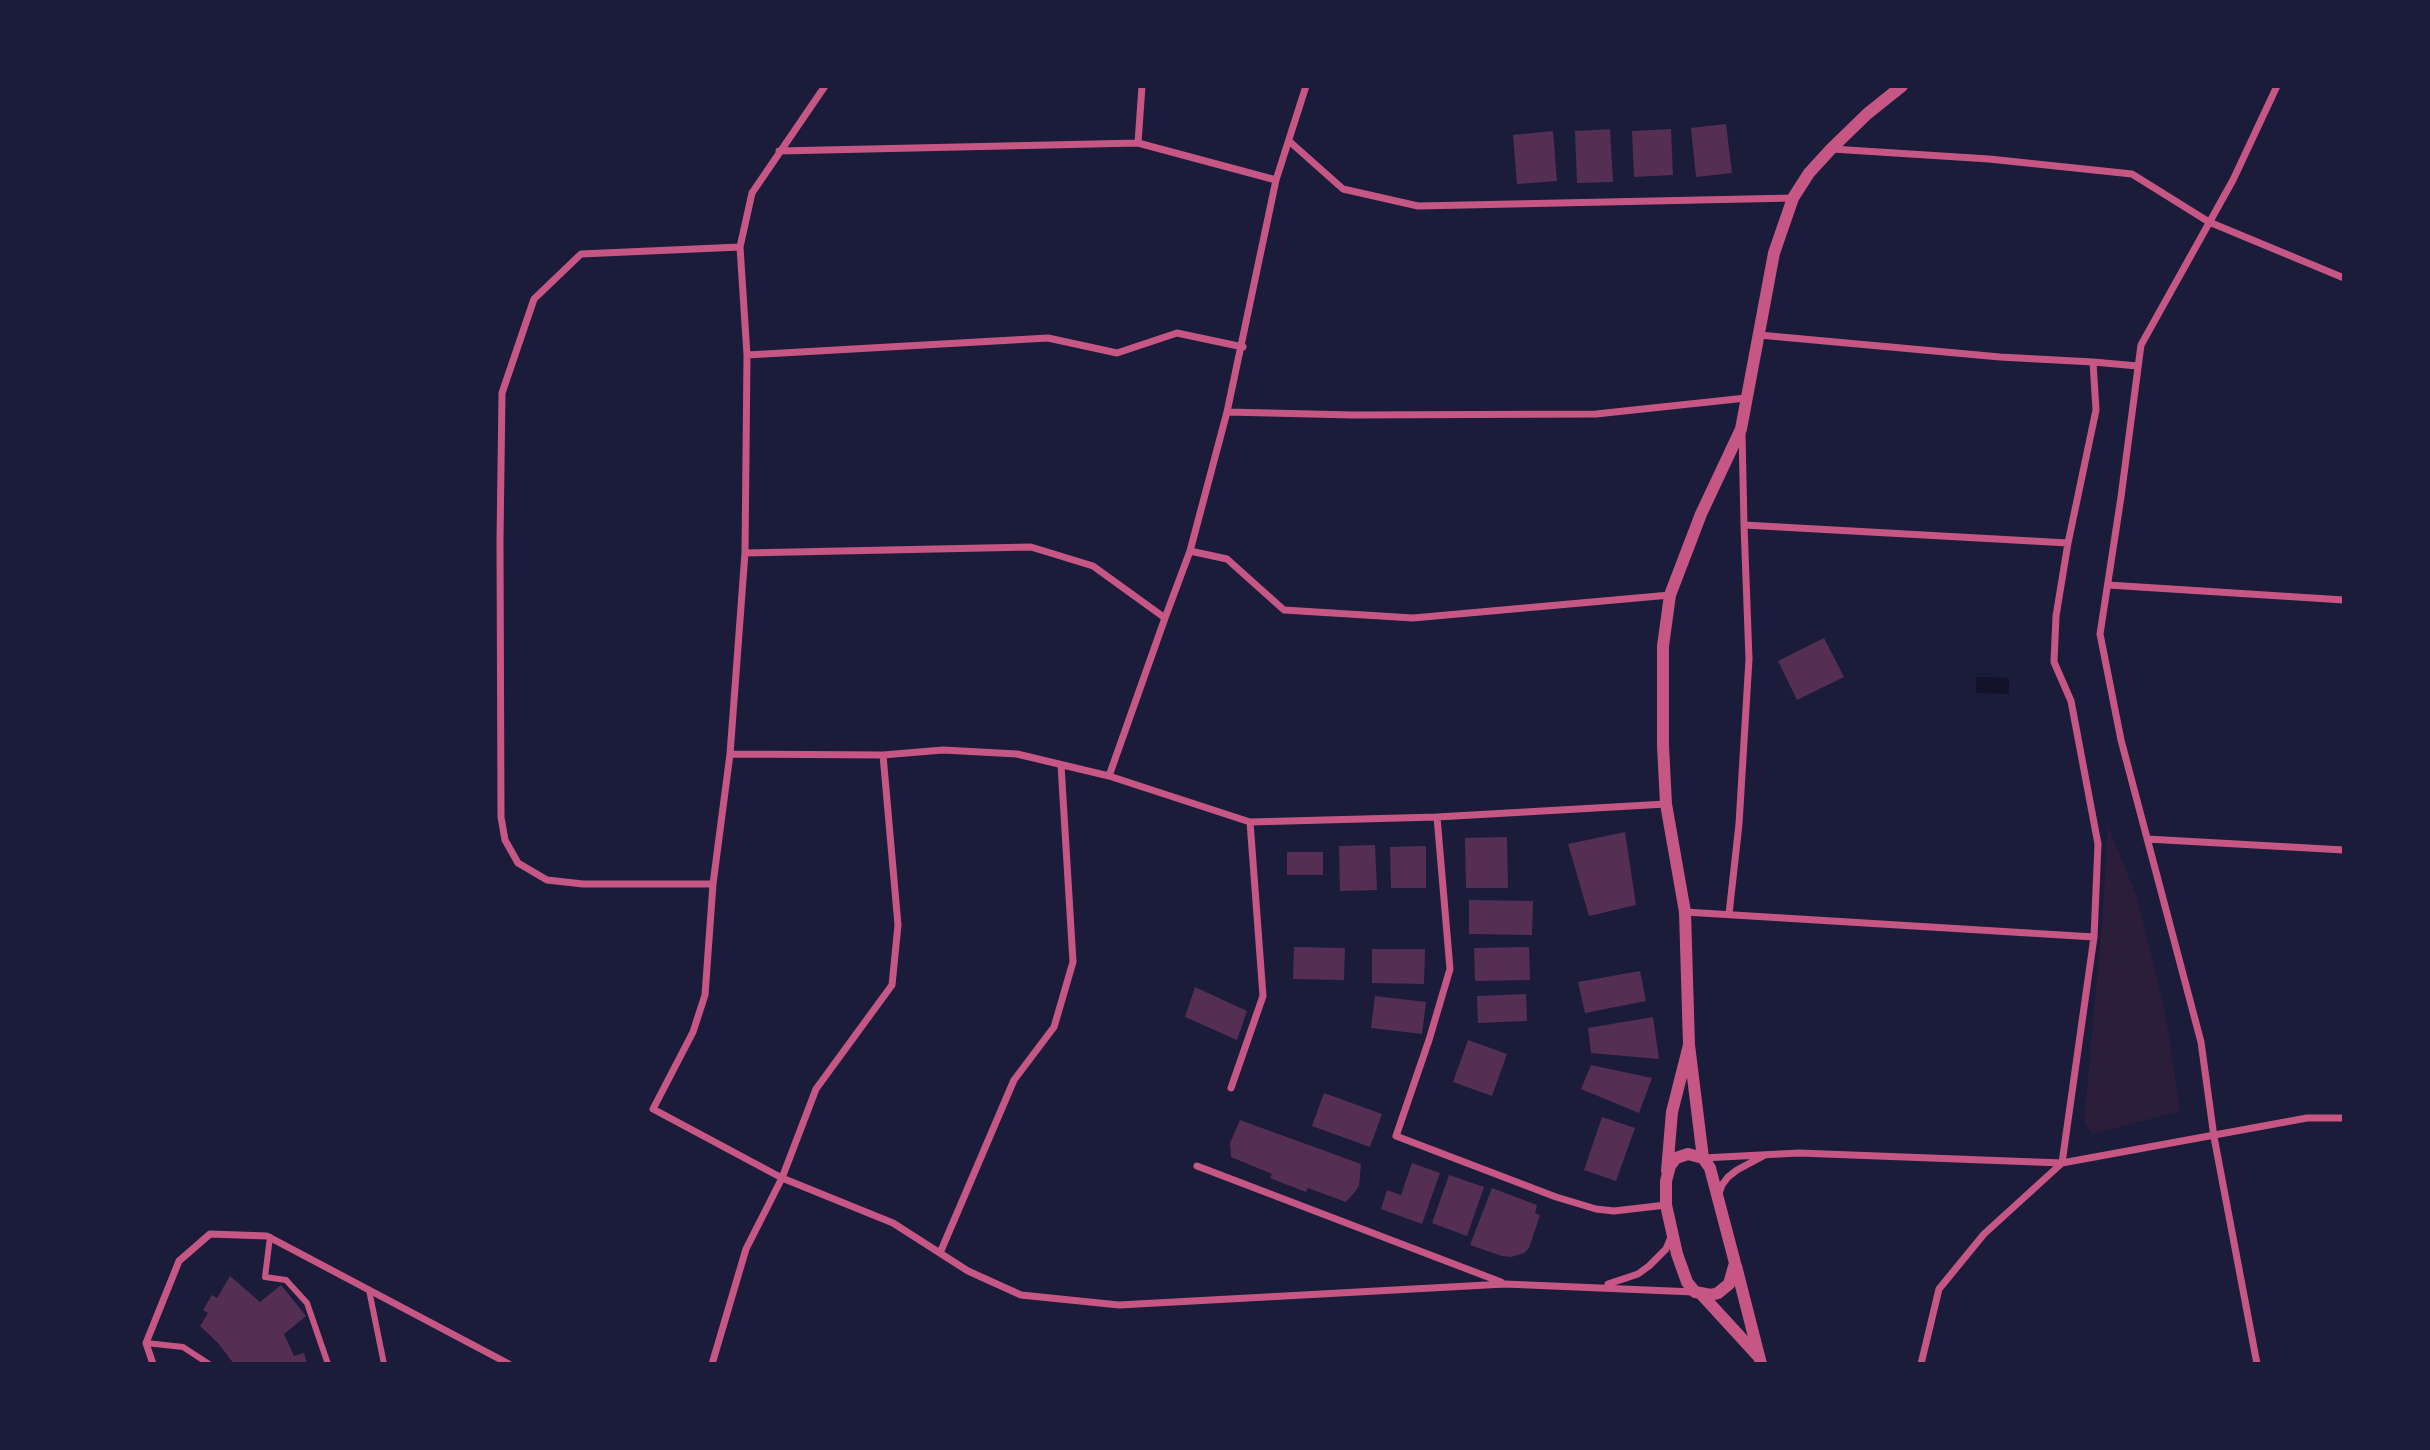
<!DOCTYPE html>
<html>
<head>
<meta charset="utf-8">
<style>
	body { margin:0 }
	#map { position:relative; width:2430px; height:1450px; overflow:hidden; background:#1b1b3a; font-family:"IBM Plex Sans",sans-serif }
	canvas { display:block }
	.frame { position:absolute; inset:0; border:88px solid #1b1b3a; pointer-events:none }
</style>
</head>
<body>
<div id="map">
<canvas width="2430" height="1450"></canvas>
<div class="frame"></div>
</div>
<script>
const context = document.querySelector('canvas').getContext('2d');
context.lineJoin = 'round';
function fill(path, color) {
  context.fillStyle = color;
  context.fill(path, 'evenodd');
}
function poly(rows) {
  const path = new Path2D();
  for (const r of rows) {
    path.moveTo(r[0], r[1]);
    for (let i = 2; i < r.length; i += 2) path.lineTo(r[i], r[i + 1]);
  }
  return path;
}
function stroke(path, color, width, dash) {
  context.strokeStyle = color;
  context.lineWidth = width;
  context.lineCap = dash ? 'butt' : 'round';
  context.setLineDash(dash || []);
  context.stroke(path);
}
fill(poly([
	[2108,826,2137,897,2166,1017,2180,1111,2093,1134,2084,1122,2102,924]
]), '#2a1e3b');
fill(poly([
	[1976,677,2009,678,2009,694,1976,693]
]), '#12122b');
fill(poly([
	[1726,124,1732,173,1696,177,1691,128],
	[1610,129,1613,182,1577,183,1575,131],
	[1671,129,1673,175,1634,177,1632,131],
	[1553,131,1557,181,1517,184,1513,135],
	[1824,638,1844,677,1797,700,1778,661],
	[1625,832,1636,905,1589,916,1568,844],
	[1507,837,1508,888,1466,888,1465,838],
	[1375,845,1377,890,1340,891,1339,846],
	[1426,846,1426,888,1391,888,1390,847],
	[1287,852,1323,852,1323,875,1287,875],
	[1469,900,1533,901,1532,935,1469,934],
	[1294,947,1345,948,1344,980,1293,979],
	[1529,947,1530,980,1475,981,1474,948],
	[1372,949,1425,949,1424,984,1372,983],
	[1640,971,1646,1001,1585,1013,1578,982],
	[1195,987,1247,1011,1237,1040,1185,1017],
	[1526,994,1527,1021,1478,1023,1477,996],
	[1375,996,1426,1002,1422,1034,1371,1028],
	[1653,1017,1659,1059,1591,1053,1588,1028],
	[1468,1040,1507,1054,1492,1096,1453,1082],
	[1591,1065,1652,1078,1639,1113,1581,1089],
	[1324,1093,1382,1114,1370,1147,1312,1126],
	[1602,1117,1635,1128,1616,1181,1584,1170],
	[1240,1120,1361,1164,1359,1186,1354,1193,1346,1202,1308,1188,1306,1192,1270,1178,1272,1174,1231,1157,1230,1143],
	[1412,1163,1440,1173,1422,1224,1381,1209,1387,1190,1401,1195],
	[1449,1175,1484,1187,1467,1236,1432,1223],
	[1492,1188,1537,1205,1535,1213,1540,1215,1529,1248,1524,1253,1511,1257,1502,1256,1470,1245],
	[230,1276,260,1302,281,1285,306,1316,284,1334,294,1356,304,1353,307,1364,234,1364,218,1343,200,1326,208,1313,203,1310,212,1295,217,1298]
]), '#542f53');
stroke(poly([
	[270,1237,265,1277,286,1280,307,1303,328,1364],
	[369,1290,384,1364],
	[146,1343,183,1347,209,1364]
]), '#c65784', 6);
stroke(poly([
	[825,86,752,193,740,247,747,355,745,553,730,754,883,755,943,750,1017,754,1109,776,1250,822,1437,817],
	[1289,141,1343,189,1418,206,1793,198],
	[1138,143,1142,86],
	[1832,149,1989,159,2132,174,2209,222,2344,278],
	[779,151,1138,143,1276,180,1227,412],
	[1276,180,1306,86],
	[1759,335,2000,357,2093,362,2096,410,2068,543,2056,616,2054,662,2071,701,2098,844,2094,937],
	[747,355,1048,338,1117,353,1177,333,1243,347],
	[2093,362,2138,366],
	[1742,433,1744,525,2068,543],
	[1190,551,1227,412,1353,415,1596,414,1746,398],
	[745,553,1031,547,1093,566,1165,618,1109,776],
	[2108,585,2344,600],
	[1165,618,1190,551,1227,559,1284,610,1413,618,1670,595],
	[730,754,713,884,705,995,693,1032,653,1109,782,1178,816,1089,892,985,898,925,883,755],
	[1666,804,1437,817,1450,969,1429,1040,1396,1136,1556,1197,1596,1209,1614,1211,1666,1205],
	[2147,839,2344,850],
	[713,884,583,884,547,880,518,863,505,840,501,817,500,540,502,393,534,299,581,254,740,247],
	[1685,912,2094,937,2062,1163,1984,1234,1939,1289,1921,1364],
	[1729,914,1739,824,1749,659,1744,525],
	[1231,1088,1263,996,1250,822],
	[1703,1158,1799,1153,2062,1163,2307,1118,2344,1118],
	[1197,1166,1501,1282],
	[1718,1196,1722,1185,1728,1177,1737,1170,1765,1155],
	[940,1253,1014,1080,1054,1027,1073,962,1061,765],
	[1608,1284,1638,1274,1649,1266,1666,1249,1671,1237],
	[153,1364,146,1343,179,1261,210,1234,267,1236,509,1364],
	[712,1364,746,1249,782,1178,893,1223,968,1271,1021,1295,1119,1305,1505,1284,1694,1292],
	[2257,1364,2214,1137,2201,1042,2121,740,2100,634,2121,497,2141,345,2233,180,2277,86]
]), '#c65784', 7);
stroke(poly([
	[1689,1045,1685,912,1666,804,1663,746,1663,646,1670,595,1701,514,1741,429,1774,253,1793,198,1809,173,1831,149,1867,114,1902,86],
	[1688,1154,1703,1158,1710,1168,1735,1263,1729,1284,1718,1293,1711,1295,1695,1292,1687,1282,1677,1254,1666,1205,1666,1181,1670,1166,1676,1158,1688,1154],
	[1667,1171,1672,1112,1689,1045,1703,1158],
	[1736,1266,1761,1364],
	[1702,1295,1757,1355]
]), '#c65784', 12);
</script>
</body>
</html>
